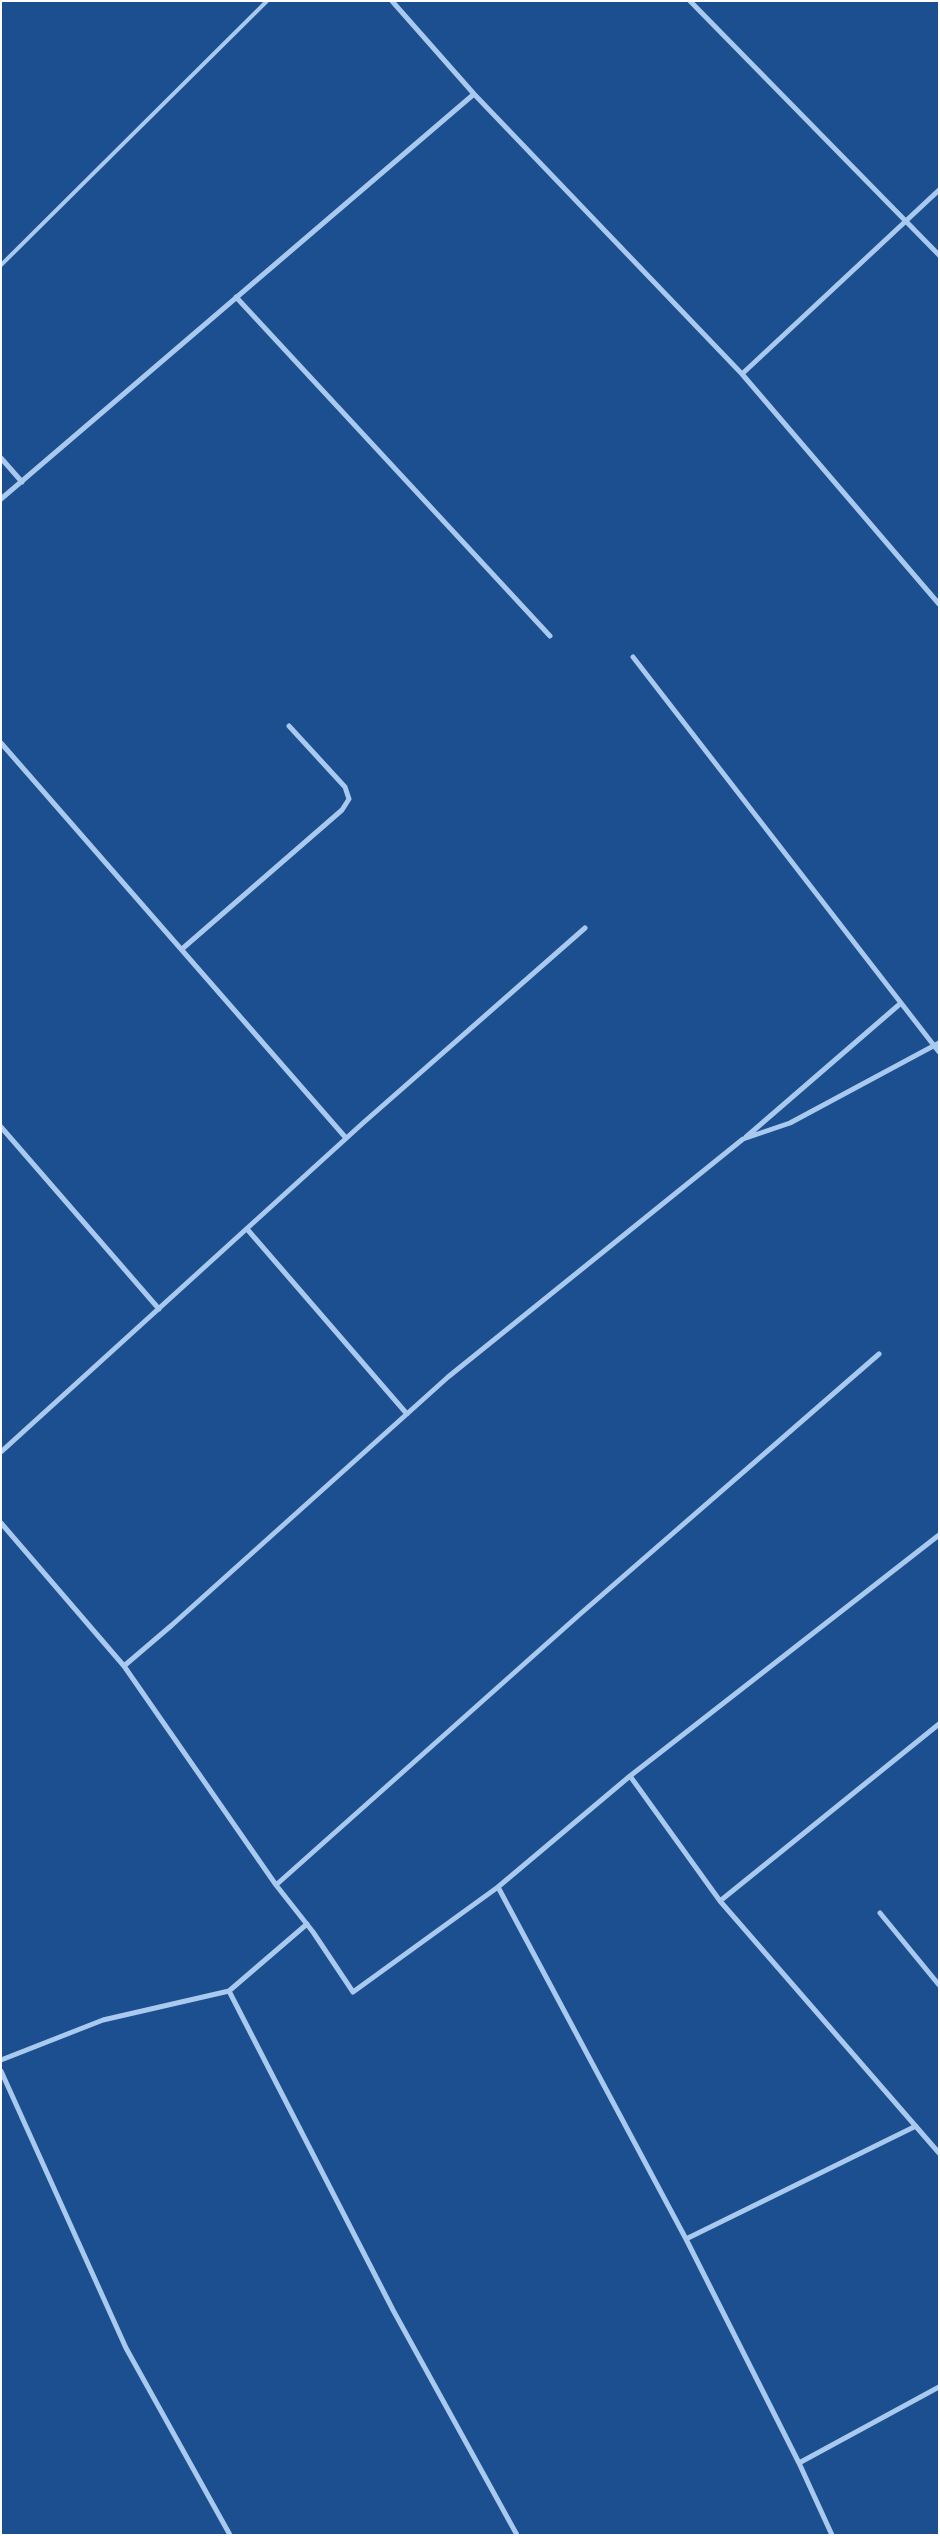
<!DOCTYPE html>
<html>
<head>
<meta charset="utf-8">
<style>
	body { margin:0 }
	#map { position:relative; width:940px; height:2536px; overflow:hidden; background:#1b4f8f; font-family:"Alegreya Sans",sans-serif }
	canvas { display:block }
	.frame { position:absolute; inset:0; border:2px solid #fff; pointer-events:none }
</style>
</head>
<body>
<div id="map">
<canvas width="940" height="2536"></canvas>
<div class="frame"></div>
</div>
<script>
const context = document.querySelector('canvas').getContext('2d');
context.lineJoin = 'round';
function poly(rows) {
  const path = new Path2D();
  for (const r of rows) {
    path.moveTo(r[0], r[1]);
    for (let i = 2; i < r.length; i += 2) path.lineTo(r[i], r[i + 1]);
  }
  return path;
}
function stroke(path, color, width, dash) {
  context.strokeStyle = color;
  context.lineWidth = width;
  context.lineCap = dash ? 'butt' : 'round';
  context.setLineDash(dash || []);
  context.stroke(path);
}
stroke(poly([
	[1,265,267,1]
]), '#a9c9ee', 4);
stroke(poly([
	[392,1,474,94],
	[690,1,939,255],
	[236,297,550,636],
	[742,374,939,604],
	[1,458,22,482],
	[1,499,474,94,742,374,939,190],
	[633,657,939,1052],
	[1,743,346,1138],
	[182,949,342,810,349,799,345,787,289,726],
	[1,1127,159,1309],
	[746,1137,901,1003],
	[247,1229,407,1414],
	[1,1452,363,1123,585,928],
	[1,1523,124,1666,276,1885,313,1932,353,1992,498,1887,686,2239],
	[939,1535,630,1776,720,1901,939,2153],
	[124,1666,172,1625,448,1377,743,1139,790,1123,939,1043],
	[276,1885,579,1615,879,1354],
	[498,1887,630,1776],
	[720,1901,939,1724],
	[880,1913,939,1985],
	[229,1991,307,1924],
	[1,2060,103,2020,229,1991,393,2310,517,2535],
	[1,2071,126,2348,230,2535],
	[799,2463,686,2239,916,2126],
	[832,2535,799,2463,939,2387]
]), '#a9c9ee', 5);
</script>
</body>
</html>
